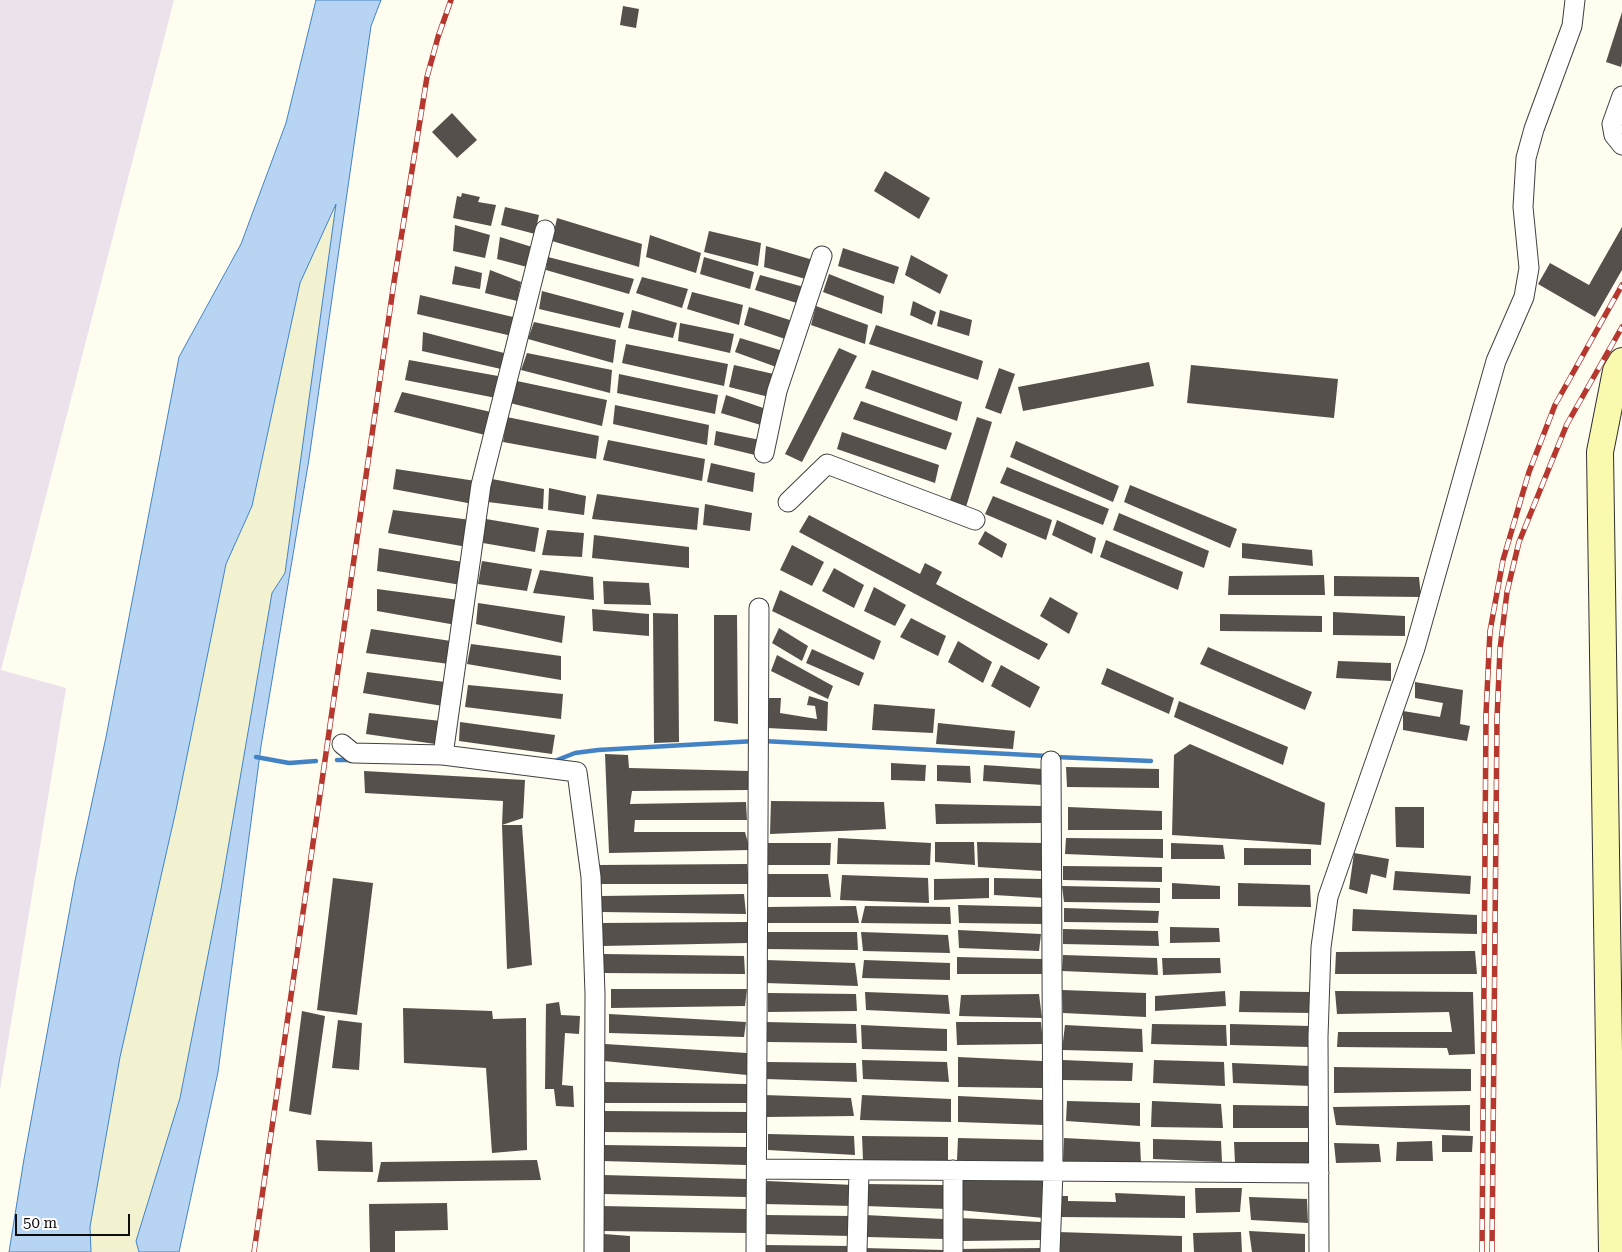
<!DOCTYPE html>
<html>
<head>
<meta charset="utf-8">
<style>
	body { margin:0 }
	#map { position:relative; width:1622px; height:1252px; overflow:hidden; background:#fefdef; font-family:"Roboto Serif",serif }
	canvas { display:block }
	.scale { position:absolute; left:15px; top:1214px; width:115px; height:22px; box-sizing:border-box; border:2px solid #0d0d0d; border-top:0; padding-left:6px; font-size:15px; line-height:18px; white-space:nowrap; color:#0d0d0d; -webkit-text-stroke:4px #fff; paint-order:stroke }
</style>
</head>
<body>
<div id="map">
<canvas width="1622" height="1252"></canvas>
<div class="scale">50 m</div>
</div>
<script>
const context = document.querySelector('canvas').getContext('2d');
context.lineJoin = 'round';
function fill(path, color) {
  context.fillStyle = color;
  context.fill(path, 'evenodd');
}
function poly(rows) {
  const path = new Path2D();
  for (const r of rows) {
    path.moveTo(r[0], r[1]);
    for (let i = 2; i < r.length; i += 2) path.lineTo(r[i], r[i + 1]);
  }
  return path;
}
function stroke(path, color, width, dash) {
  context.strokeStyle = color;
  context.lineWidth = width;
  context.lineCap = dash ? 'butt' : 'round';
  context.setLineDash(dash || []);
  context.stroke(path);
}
fill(poly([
	[0,0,174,0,1,670,66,688,0,1090]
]), '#ece2ec');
fill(poly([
	[337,202,285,573,272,593,221,889,180,1098,136,1241,139,1252,91,1252,90,1227,120,1057,176,810,226,564,252,506,300,283]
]), '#f2f2d1');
const water = poly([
	[316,0,381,0,371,26,309,459,261,746,218,1072,179,1252,139,1252,136,1241,180,1098,221,889,272,593,285,573,336,204,300,283,252,506,226,564,176,810,120,1057,90,1227,91,1252,9,1252,24,1159,75,881,106,737,179,357,241,244,286,123,316,0]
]);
fill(water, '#b7d5f2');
stroke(water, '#4282c5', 1);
stroke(poly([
	[763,741,1047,756],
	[256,757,289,763,316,761],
	[1055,757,1151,761],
	[337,760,351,760],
	[552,762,575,753,598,750,755,741]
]), '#4282c5', 4.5);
fill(poly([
	[623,6,639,9,636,28,620,25],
	[1622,12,1622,62,1621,67,1606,62],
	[452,113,477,140,457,158,432,132],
	[885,171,930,198,919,219,874,191],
	[462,193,480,197,478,202,496,205,491,226,453,218,457,196,461,197],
	[505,207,539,215,535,234,501,225],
	[557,218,642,244,639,267,552,241],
	[455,225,490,235,485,258,453,251],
	[1622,227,1622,270,1595,317,1538,284,1550,263,1589,285],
	[709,231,761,243,758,266,704,252],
	[650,235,701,253,696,273,646,257],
	[500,237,532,247,527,267,497,259],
	[766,246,813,260,809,280,764,267],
	[843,248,899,267,894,284,838,266],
	[911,255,948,275,940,294,905,275],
	[548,257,634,279,629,294,546,270],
	[704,257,754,272,750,289,700,274],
	[455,266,482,273,480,289,452,284],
	[490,270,521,282,517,301,485,293],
	[829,274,884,296,882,314,823,292],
	[760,275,804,287,800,304,755,290],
	[642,277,688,289,682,308,636,293],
	[542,291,624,313,620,328,539,309],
	[692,292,743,305,739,325,687,309],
	[420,295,513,317,512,336,417,314],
	[913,301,936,312,932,325,910,315],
	[816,306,868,325,865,344,811,325],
	[749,307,796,322,791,341,744,325],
	[632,310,677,323,673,338,628,328],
	[940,310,972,320,969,336,937,326],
	[534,322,616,340,613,363,528,339],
	[680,323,734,334,730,353,678,341],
	[876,325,983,361,978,380,869,344],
	[423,332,504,353,501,369,422,351],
	[740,338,783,351,779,368,735,352],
	[626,344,728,364,724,386,622,363],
	[839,348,857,356,802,462,785,454],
	[527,353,612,370,610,393,521,370],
	[409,360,498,376,496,398,405,380],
	[1149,362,1154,386,1023,411,1018,387],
	[734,365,778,375,773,398,729,387],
	[1191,365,1338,379,1334,418,1187,403],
	[999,368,1015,374,1001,414,985,408],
	[872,370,962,402,957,421,865,388],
	[619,374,718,395,715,414,617,393],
	[517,381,607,400,602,426,510,403],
	[402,392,491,412,485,435,394,412],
	[726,395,766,409,764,426,721,413],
	[861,401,952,433,946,450,853,419],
	[615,405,709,425,707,445,613,424],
	[507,417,599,436,596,459,503,442],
	[977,417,992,422,966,507,950,500],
	[716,431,760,440,759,456,714,445],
	[842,432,939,465,935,483,837,449],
	[608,440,705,459,702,481,603,460],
	[1016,441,1119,486,1113,502,1010,457],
	[711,463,755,473,753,492,707,482],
	[1007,467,1109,509,1103,525,1000,483],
	[396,469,476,481,473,504,393,489],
	[492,479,544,489,543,509,488,502],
	[1130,485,1237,529,1230,548,1124,502],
	[549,488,586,496,584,515,548,510],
	[597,494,699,508,697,530,592,519],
	[993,496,1052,520,1046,540,985,514],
	[705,504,752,513,750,531,703,525],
	[393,510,471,520,467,547,388,533],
	[1119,513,1209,551,1204,568,1113,530],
	[809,515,920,574,925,563,942,572,936,584,1048,644,1039,660,799,532],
	[486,519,539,528,535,552,483,543],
	[1057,520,1096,538,1092,554,1052,535],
	[547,530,584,533,582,557,542,555],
	[985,531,1007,544,1002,558,978,544],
	[594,535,689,547,689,568,592,558],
	[1106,540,1183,572,1178,590,1100,557],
	[1242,543,1312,550,1313,566,1242,558],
	[792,545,824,562,812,586,780,570],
	[379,548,463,562,461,585,377,571],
	[482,561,532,569,527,591,478,584],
	[834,568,864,585,854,608,822,591],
	[540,570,593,577,594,600,533,593],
	[1324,575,1325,595,1228,595,1229,576],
	[1334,576,1419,577,1421,597,1334,596],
	[603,581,649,583,651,605,604,604],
	[874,587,906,605,895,626,864,611],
	[377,589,459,600,456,625,377,611],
	[780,590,881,641,874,660,772,611],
	[1050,597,1078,613,1069,634,1040,616],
	[478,603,565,616,562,643,476,624],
	[592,609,649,614,649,636,593,631],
	[1333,612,1405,616,1405,636,1333,635],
	[653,613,678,614,679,742,654,743],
	[1220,614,1322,616,1322,632,1220,631],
	[714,615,737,615,738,724,714,721],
	[911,618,946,636,938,656,900,637],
	[779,628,808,646,802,661,772,643],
	[371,629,451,641,449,664,366,653],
	[958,641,992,662,983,683,948,662],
	[471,644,561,656,561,680,467,664],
	[1208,647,1312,692,1305,710,1200,664],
	[812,649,864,673,859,686,806,663],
	[777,655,833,686,828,699,771,671],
	[1338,661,1391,663,1391,681,1336,678],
	[1001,665,1040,687,1030,708,991,686],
	[1107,668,1174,698,1169,714,1101,684],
	[367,672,453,683,449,707,363,693],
	[1415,682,1463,690,1460,724,1470,726,1467,741,1403,730,1403,711,1440,717,1443,703,1415,698],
	[468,685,563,694,561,719,465,707],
	[809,696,828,702,827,731,767,728,768,698,781,698,780,713,817,719,815,706,807,705],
	[1179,701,1288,747,1283,765,1174,717],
	[874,704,935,709,933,733,872,730],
	[369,713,450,722,449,746,366,734],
	[460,722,555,735,552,754,459,741],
	[938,723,1015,731,1013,749,936,744],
	[1190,744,1325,803,1321,845,1172,835,1174,755],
	[605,754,628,755,629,768,750,771,750,790,632,791,630,804,746,802,747,820,635,820,634,832,745,832,750,850,609,853],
	[891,763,926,765,925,781,891,780],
	[937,765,970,766,971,783,937,781],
	[984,765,1043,769,1043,785,983,781],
	[1066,767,1159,769,1159,788,1067,787],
	[364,771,525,780,523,818,502,825,503,801,365,793],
	[771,801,884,802,886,829,770,834],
	[935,804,1042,806,1042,823,936,824],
	[1068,807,1162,811,1162,830,1068,830],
	[1395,807,1424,807,1424,848,1396,847],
	[502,825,522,825,532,965,507,969],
	[838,838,931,843,930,865,837,864],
	[1066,838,1163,839,1163,858,1065,854],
	[935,842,974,842,975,865,935,862],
	[977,842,1045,843,1043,871,978,867],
	[766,843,831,843,830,865,768,865],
	[1171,843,1223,845,1225,859,1171,859],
	[1244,848,1311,849,1311,865,1244,865],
	[1354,853,1389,859,1386,878,1371,874,1367,894,1349,889],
	[747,864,749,884,597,884,596,865],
	[1063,866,1162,867,1162,882,1063,880],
	[1395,871,1471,876,1470,894,1393,890],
	[766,874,828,874,831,897,764,897],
	[842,875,928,878,929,903,840,900],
	[333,878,373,883,357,1015,317,1010],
	[989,878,989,898,934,900,934,879],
	[994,878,1043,879,1044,898,994,895],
	[1172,883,1220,886,1220,899,1172,899],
	[1238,883,1310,885,1311,907,1238,906],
	[1062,886,1160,888,1160,903,1064,902],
	[744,894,746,914,602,912,602,896],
	[958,905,1044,907,1045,924,959,923],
	[856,906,859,923,767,923,768,907],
	[865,906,950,907,951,924,861,923],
	[1064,908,1159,911,1158,923,1064,922],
	[1353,909,1477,915,1477,934,1352,931],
	[748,922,748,943,602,946,602,923],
	[1170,927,1219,928,1220,942,1170,943],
	[1063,929,1158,931,1159,946,1063,944],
	[958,930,1041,934,1039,951,959,948],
	[764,932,857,932,858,950,765,949],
	[861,932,948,935,950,953,863,951],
	[1475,951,1477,974,1335,974,1336,952],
	[604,954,744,956,745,974,603,973],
	[1063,955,1157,958,1158,975,1062,971],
	[957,957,1042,959,1044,974,957,974],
	[1162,958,1220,958,1221,973,1163,975],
	[766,960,855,963,858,986,765,983],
	[864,960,950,963,950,980,862,978],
	[611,989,747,989,745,1006,611,1008],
	[1062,990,1146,993,1146,1017,1063,1013],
	[1225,991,1226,1006,1155,1011,1155,996],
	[1240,991,1310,992,1312,1013,1239,1012],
	[1335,991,1473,992,1475,1054,1449,1055,1447,1048,1337,1047,1338,1032,1452,1032,1449,1012,1337,1014],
	[865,992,948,995,950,1014,866,1010],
	[768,993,856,994,857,1011,768,1012],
	[1039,994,1042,1018,959,1016,961,995],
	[559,1002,561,1015,580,1016,579,1034,565,1033,562,1085,573,1086,574,1107,556,1106,554,1089,545,1089,546,1004],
	[403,1008,492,1011,493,1019,526,1018,527,1150,492,1153,486,1068,404,1063],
	[302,1011,325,1016,311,1115,289,1111],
	[609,1014,746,1022,744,1037,609,1033],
	[338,1020,362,1023,359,1070,332,1068],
	[765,1022,856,1024,857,1043,767,1042],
	[956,1022,1041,1022,1043,1044,957,1045],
	[1152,1024,1226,1025,1227,1046,1151,1044],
	[1230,1024,1310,1026,1310,1047,1230,1045],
	[861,1025,947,1029,947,1051,862,1049],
	[1065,1025,1142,1029,1143,1052,1062,1050],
	[605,1044,747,1053,747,1075,604,1061],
	[958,1057,1042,1061,1042,1088,958,1087],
	[862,1060,947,1062,949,1082,863,1079],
	[1063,1060,1133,1063,1132,1081,1061,1080],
	[1154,1060,1224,1062,1225,1086,1153,1083],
	[766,1062,856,1063,857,1082,766,1079],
	[1232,1063,1310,1066,1311,1086,1233,1083],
	[1334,1067,1471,1069,1471,1091,1334,1093],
	[604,1082,748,1084,748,1103,604,1103],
	[764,1095,851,1098,854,1116,766,1117],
	[862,1095,951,1099,951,1122,860,1120],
	[958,1096,1043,1100,1044,1125,958,1122],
	[1067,1101,1140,1103,1140,1126,1066,1121],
	[1152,1101,1221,1104,1223,1128,1151,1127],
	[1233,1105,1308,1106,1311,1128,1233,1128],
	[1470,1105,1470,1131,1336,1125,1333,1107],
	[603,1111,749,1112,747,1133,601,1132],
	[768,1134,854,1136,855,1155,768,1150],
	[1442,1135,1473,1136,1472,1152,1442,1152],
	[862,1136,948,1137,948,1160,863,1160],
	[958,1138,1043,1140,1044,1162,957,1160],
	[1064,1138,1140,1142,1141,1163,1063,1161],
	[1153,1139,1221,1141,1222,1162,1153,1159],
	[316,1140,372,1142,373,1172,318,1171],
	[1432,1141,1433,1161,1396,1161,1397,1142],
	[1234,1142,1310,1142,1313,1165,1235,1163],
	[1334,1143,1379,1144,1381,1162,1336,1163],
	[603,1145,746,1147,746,1165,602,1161],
	[537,1160,541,1180,377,1182,381,1162],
	[603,1175,747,1179,746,1197,603,1194],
	[958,1177,1043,1180,1044,1218,959,1210],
	[767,1181,853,1185,853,1206,764,1204],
	[864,1184,944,1185,947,1209,865,1206],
	[1195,1188,1242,1188,1240,1212,1196,1213],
	[1115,1193,1185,1196,1185,1218,1057,1217,1058,1196,1068,1196,1068,1201,1116,1202],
	[1249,1197,1307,1199,1308,1223,1251,1220],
	[447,1203,448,1230,395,1231,395,1252,370,1252,369,1204],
	[602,1206,746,1209,748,1233,603,1231],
	[765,1215,851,1216,851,1236,764,1234],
	[865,1215,943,1219,945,1239,867,1237],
	[960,1218,1041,1222,1041,1240,962,1241],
	[1249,1231,1305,1234,1305,1252,1252,1252],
	[1058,1232,1182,1236,1182,1252,1058,1252],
	[1241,1232,1242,1252,1194,1252,1193,1233],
	[604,1234,630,1236,630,1252,604,1252],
	[763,1245,850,1246,851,1252,763,1252],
	[863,1248,945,1250,945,1252,864,1252],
	[1042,1248,1042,1252,958,1252,958,1249]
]), '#55504b');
const minor = poly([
	[1622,96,1612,124,1614,135,1622,145],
	[764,453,777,391,822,256],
	[788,502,827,464,975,520],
	[342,744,353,753,443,755,577,772,591,877,595,994,594,1252],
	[443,755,481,485,545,230],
	[758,1169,1319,1173],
	[953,1170,953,1252],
	[756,1252,759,608],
	[857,1252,859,1170],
	[1050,1252,1053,1171,1051,761],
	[1319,1252,1318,1037,1321,947,1328,897,1415,648,1496,361,1524,297,1529,268,1523,207,1526,158,1534,129,1572,26,1575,0]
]);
const secondary = poly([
	[1612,1252,1600,452,1616,371,1622,361]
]);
stroke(minor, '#404040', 21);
stroke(secondary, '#2f2f2f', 28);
stroke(minor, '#fff', 19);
stroke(secondary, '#fafaae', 26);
const rail = poly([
	[254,1252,394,282,427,77,438,37,451,0],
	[1482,1252,1486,714,1490,631,1503,560,1529,472,1555,405,1622,285],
	[1492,1252,1497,719,1500,649,1507,592,1519,542,1567,424,1622,327]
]);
stroke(rail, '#b5372e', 5.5);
stroke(rail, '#fff', 4, [11]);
</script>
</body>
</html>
